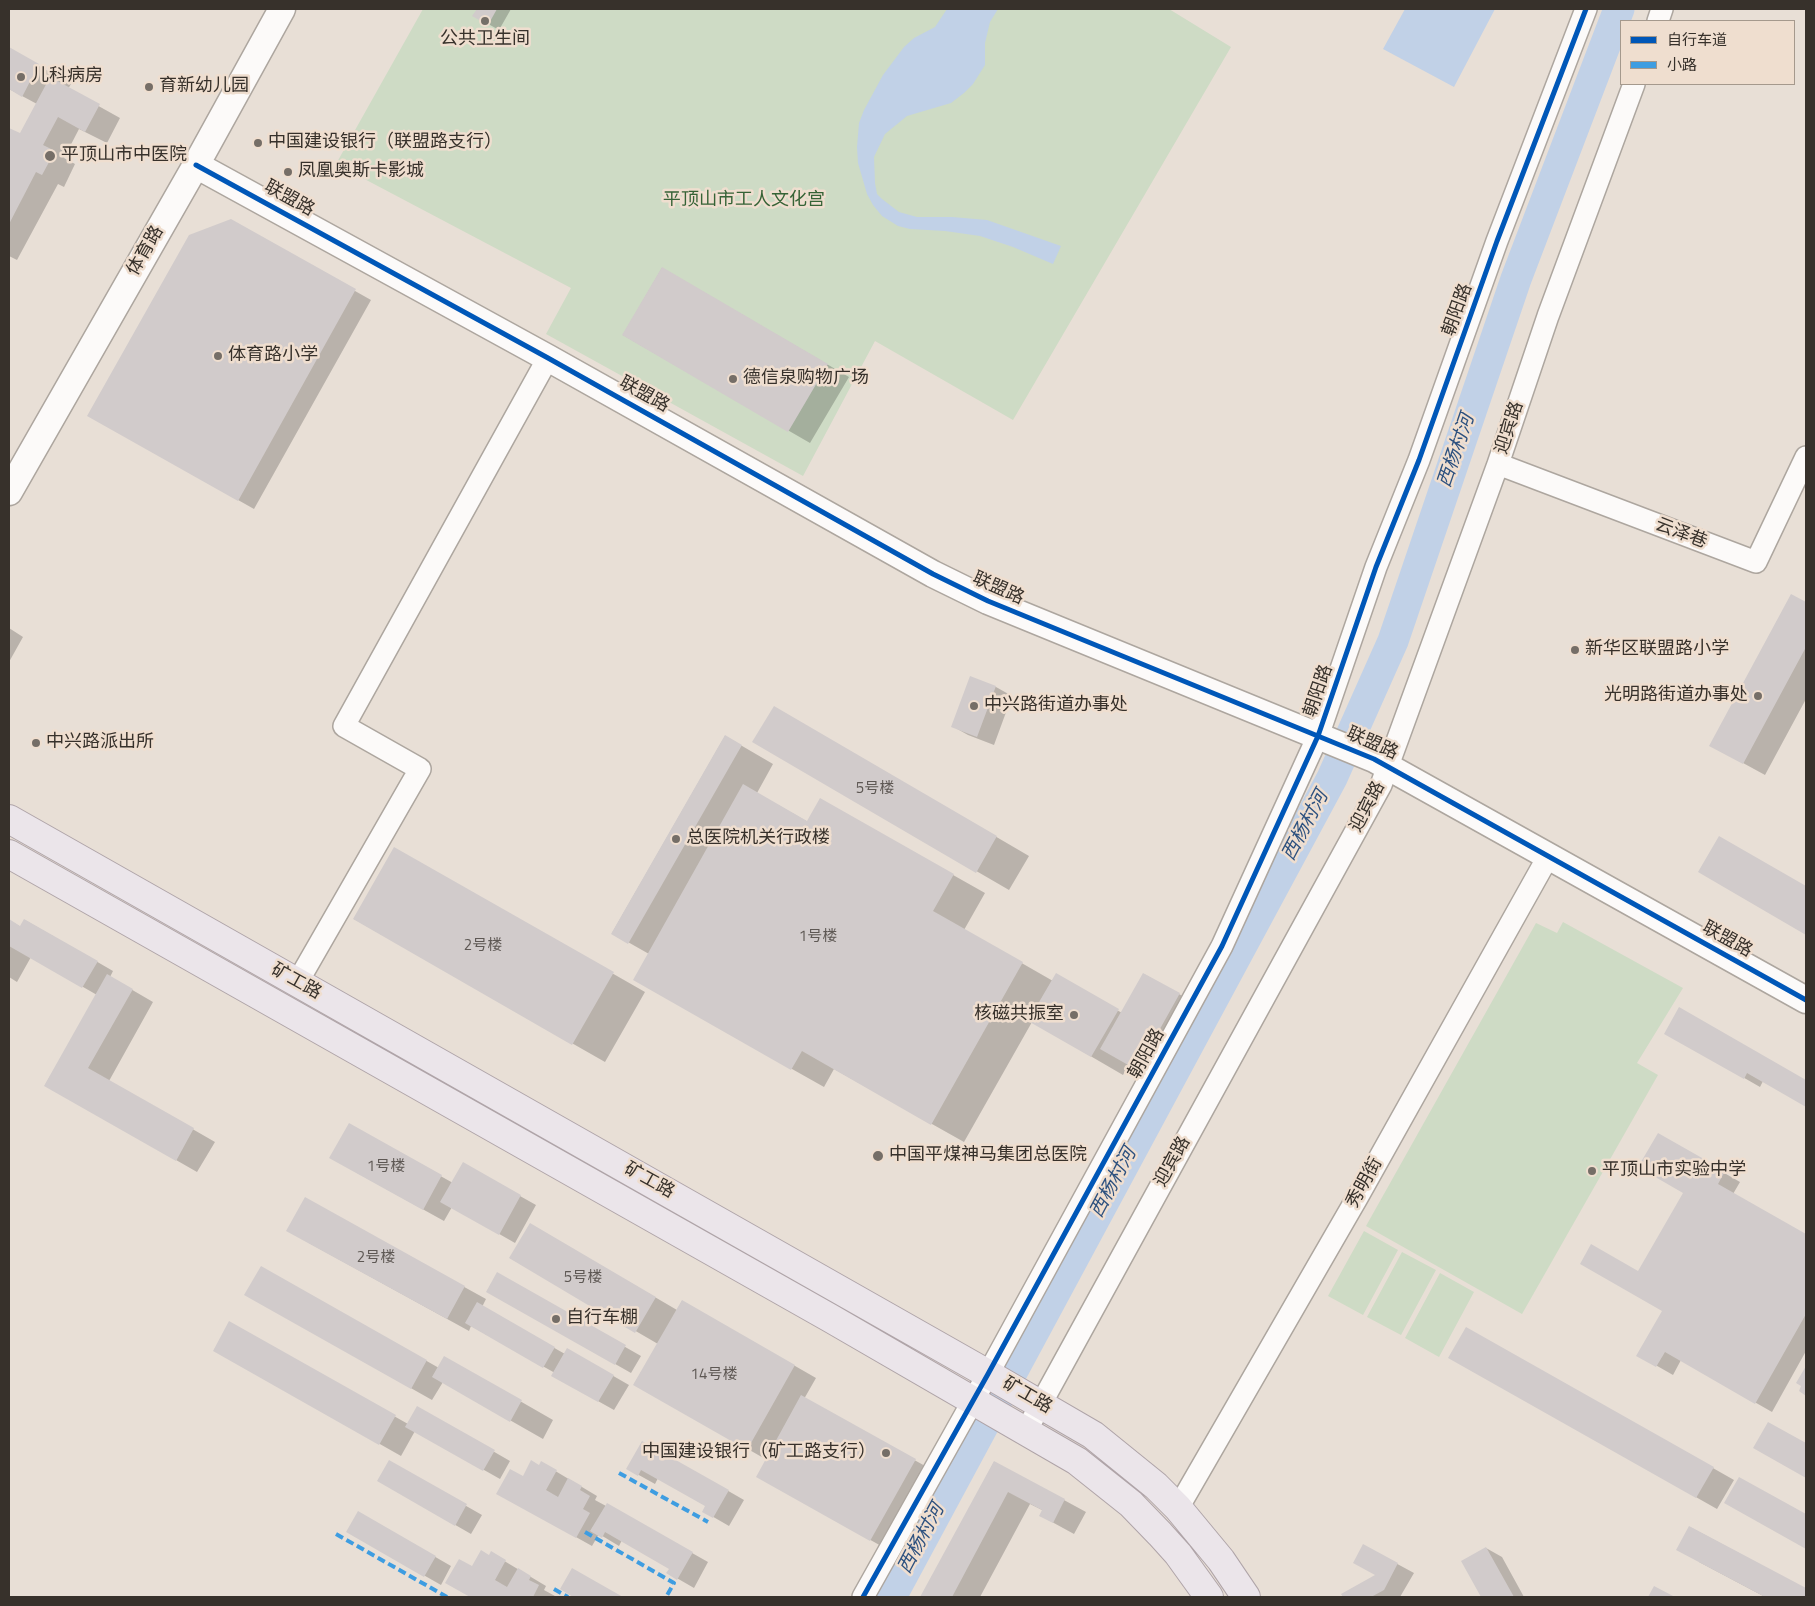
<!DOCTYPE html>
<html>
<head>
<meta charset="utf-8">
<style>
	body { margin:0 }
	#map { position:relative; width:1815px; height:1606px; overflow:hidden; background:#e8dfd6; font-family:"Titillium Web","Noto Sans SC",sans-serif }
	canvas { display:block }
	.frame { position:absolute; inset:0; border:10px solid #37312b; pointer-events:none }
	.legend { position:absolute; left:1620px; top:20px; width:175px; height:65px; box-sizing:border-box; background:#efdecf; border:1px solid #a5998d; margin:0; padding:6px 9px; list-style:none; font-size:15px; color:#37312b }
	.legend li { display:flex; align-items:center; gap:10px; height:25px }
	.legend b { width:25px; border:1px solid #a5998d }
</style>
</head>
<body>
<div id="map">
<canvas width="1815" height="1606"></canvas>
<div class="frame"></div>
<ul class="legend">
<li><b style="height:6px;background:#0057b8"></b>自行车道</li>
<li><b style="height:6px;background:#3e9de1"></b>小路</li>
</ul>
</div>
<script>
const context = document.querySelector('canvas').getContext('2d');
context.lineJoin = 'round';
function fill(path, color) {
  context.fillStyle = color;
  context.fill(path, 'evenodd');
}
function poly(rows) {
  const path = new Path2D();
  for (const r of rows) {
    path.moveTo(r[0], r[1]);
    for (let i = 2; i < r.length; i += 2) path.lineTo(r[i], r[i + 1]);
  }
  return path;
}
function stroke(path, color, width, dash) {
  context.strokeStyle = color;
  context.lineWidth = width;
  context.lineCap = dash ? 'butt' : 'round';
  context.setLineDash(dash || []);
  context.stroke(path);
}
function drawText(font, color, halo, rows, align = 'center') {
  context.font = font + ' "Titillium Web","Noto Sans SC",sans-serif';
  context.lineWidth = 5;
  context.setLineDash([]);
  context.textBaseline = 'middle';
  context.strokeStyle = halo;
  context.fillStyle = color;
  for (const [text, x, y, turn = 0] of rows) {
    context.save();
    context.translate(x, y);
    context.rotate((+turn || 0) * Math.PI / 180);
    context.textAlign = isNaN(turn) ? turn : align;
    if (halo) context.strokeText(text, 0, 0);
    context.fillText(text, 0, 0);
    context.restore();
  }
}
fill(poly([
	[423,9,1169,9,1231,47,1013,420,875,341,803,476,546,334,571,288,336,164],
	[1563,922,1683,988,1637,1063,1658,1075,1522,1314,1366,1226,1536,923,1557,933],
	[1364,1231,1398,1250,1363,1315,1328,1296],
	[1402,1252,1436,1270,1401,1335,1367,1317],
	[1440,1273,1474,1292,1439,1357,1405,1338]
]), '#cedbc5');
fill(poly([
	[947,9,998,9,990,22,985,43,985,65,973,84,964,93,951,103,907,116,885,134,874,157,875,183,877,194,882,199,899,212,917,217,952,217,987,220,1061,246,1053,264,1013,247,980,236,945,231,910,229,898,226,882,216,873,205,867,194,858,163,857,147,859,123,864,110,883,75,904,47,914,38,935,27],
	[1405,9,1495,9,1454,87,1383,49]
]), '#c1d1e7');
fill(poly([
	[478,9,511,9,499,30,474,16],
	[9,49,71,84,68,89,120,118,107,143,79,129,64,158,75,164,64,187,58,184,17,260,9,256,9,162,11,157,9,155,9,129,20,135,37,104,9,89],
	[231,221,371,300,254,509,89,416],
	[662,268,849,377,810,443,623,335],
	[1791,595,1806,603,1806,699,1765,775,1732,757],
	[9,628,23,637,9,662],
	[971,678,996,687,1012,696,994,745,968,735,952,726],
	[774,707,1029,856,1009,890,754,742],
	[725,736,773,764,757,793,808,822,820,800,985,893,964,930,1053,981,1057,975,1122,1013,1144,974,1212,1013,1169,1087,1129,1064,1123,1075,1032,1022,964,1142,834,1069,824,1087,666,998,649,954,612,933],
	[395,849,645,992,605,1062,354,919],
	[9,920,21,927,25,920,113,971,110,977,153,1002,109,1081,215,1142,197,1172,45,1085,97,995,31,957,17,982,9,977],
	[1680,1009,1806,1081,1806,1106,1763,1081,1760,1087,1666,1033],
	[349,1125,453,1183,463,1164,536,1205,515,1243,452,1207,444,1221,352,1170],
	[1658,1135,1740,1182,1733,1194,1806,1236,1806,1351,1772,1412,1681,1360,1673,1375,1638,1355,1664,1310,1639,1273,1685,1193],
	[305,1199,486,1299,482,1307,565,1354,568,1350,629,1385,614,1410,553,1376,555,1373,471,1326,469,1331,309,1243],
	[530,1224,677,1310,682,1301,816,1378,804,1399,936,1472,892,1552,779,1489,767,1460,634,1384,658,1344,510,1258],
	[261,1267,439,1368,445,1358,553,1420,543,1439,443,1382,432,1400,246,1295],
	[497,1274,641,1356,631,1373,487,1291],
	[230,1323,408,1424,418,1408,510,1461,500,1479,415,1431,401,1456,214,1350],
	[1466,1328,1734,1480,1717,1509,1450,1358],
	[643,1442,744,1500,729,1526,703,1511,706,1506,658,1478,655,1484,628,1469],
	[389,1462,482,1515,471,1534,379,1481],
	[994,1462,1086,1512,1074,1534,1041,1516,1044,1511,1030,1504,980,1597,922,1597],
	[542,1463,597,1496,595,1500,606,1506,607,1505,708,1562,694,1588,668,1573,670,1568,622,1540,619,1546,599,1534,592,1546,497,1493,540,1467],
	[359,1513,451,1566,441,1585,348,1532],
	[1690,1527,1806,1589,1806,1597,1765,1597,1699,1562],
	[1364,1546,1414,1573,1400,1597,1344,1597,1343,1595,1377,1575],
	[1486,1548,1502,1557,1524,1597,1482,1597,1463,1561],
	[491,1553,546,1586,544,1590,555,1596,554,1597,472,1597,447,1583,489,1557]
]), '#0003');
stroke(poly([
	[891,1597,1332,778,1393,641,1516,279,1619,9]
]), '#c1d1e7', 31);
fill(poly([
	[477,9,497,9,488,25,472,16],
	[9,47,39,64,22,97,9,89],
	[50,77,100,104,85,132,58,117,43,145,55,151,42,175,36,172,9,224,9,159,10,156,9,156,9,128,20,133],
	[231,219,356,289,238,501,87,416,189,235],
	[662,267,828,364,788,432,622,335],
	[1791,594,1806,602,1806,647,1743,764,1709,746],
	[970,676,996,686,977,737,951,727],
	[774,706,997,836,976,873,752,742],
	[725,735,742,745,628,944,611,934],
	[743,784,807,821,820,798,954,874,933,911,1023,962,931,1125,802,1051,791,1070,633,980],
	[1719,836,1806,886,1806,935,1698,872],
	[394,847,614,972,572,1045,353,919],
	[9,919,20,926,24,919,98,961,82,988,9,946],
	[1056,973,1119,1009,1091,1057,1028,1021],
	[1143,973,1180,993,1137,1070,1100,1049],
	[107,974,133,989,88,1068,194,1128,176,1161,44,1086],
	[1679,1007,1806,1080,1806,1107,1747,1073,1744,1079,1664,1034],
	[349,1123,442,1175,423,1210,329,1158],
	[1658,1133,1725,1171,1718,1184,1806,1234,1806,1314,1755,1404,1665,1352,1656,1367,1636,1356,1662,1311,1580,1264,1591,1244,1638,1271,1683,1193,1638,1167],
	[463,1162,521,1195,499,1235,440,1202],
	[305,1197,465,1286,447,1319,286,1231],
	[530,1223,656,1297,635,1333,509,1258],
	[261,1266,427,1360,411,1389,244,1295],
	[497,1272,626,1345,615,1365,486,1292],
	[682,1300,795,1365,747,1450,633,1385],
	[477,1302,555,1347,543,1368,465,1323],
	[229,1321,396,1415,379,1445,213,1351],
	[1466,1327,1714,1467,1696,1498,1448,1358],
	[567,1348,614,1375,598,1402,551,1376],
	[444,1356,522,1400,510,1422,432,1377],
	[1806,1366,1806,1396,1799,1391,1801,1386,1796,1383],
	[801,1395,916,1459,870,1541,756,1477],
	[417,1406,495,1450,483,1471,405,1427],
	[1768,1422,1806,1443,1806,1478,1753,1448],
	[642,1441,729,1490,713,1518,702,1512,705,1506,641,1470,638,1476,626,1469],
	[389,1460,467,1504,455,1526,377,1481],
	[531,1460,539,1465,541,1461,557,1470,546,1490,558,1497,568,1478,582,1486,580,1490,590,1496,583,1509,590,1513,576,1538,496,1494,510,1469,523,1476],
	[994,1461,1065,1499,1053,1523,1039,1516,1042,1510,1008,1492,952,1597,920,1597],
	[1739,1477,1806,1514,1806,1549,1724,1503],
	[607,1503,693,1552,677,1580,666,1573,669,1569,605,1532,602,1538,590,1531],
	[358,1511,436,1556,424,1577,346,1532],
	[1689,1526,1806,1588,1806,1597,1765,1597,1676,1550],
	[1363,1544,1398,1563,1384,1590,1371,1597,1343,1597,1341,1594,1375,1575,1353,1563],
	[1486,1547,1514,1597,1481,1597,1461,1561],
	[481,1550,489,1555,491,1551,506,1560,495,1580,507,1587,518,1568,531,1576,529,1580,539,1585,533,1597,470,1597,445,1583,459,1559,472,1566],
	[572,1568,623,1597,573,1597,560,1589],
	[1654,1586,1675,1597,1648,1597]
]), '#d1cbcb');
const minor = poly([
	[1658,21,1662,9],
	[1498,464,1756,562,1806,457],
	[297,983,420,769,344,726,548,358],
	[1026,1431,1381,785,1498,464,1548,316,1634,84],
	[1178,1508,1357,1198,1549,855],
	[863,1597,988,1374,1222,946,1318,736,1376,567,1419,460,1497,241,1586,9]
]);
const tertiary = poly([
	[196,165,548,358,933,574,988,601,1374,759,1806,1000],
	[9,492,196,165,282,9]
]);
const primary = poly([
	[9,819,988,1374,1093,1435,1156,1486,1178,1508,1221,1560,1246,1597],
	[9,854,830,1318,1077,1461,1131,1504,1160,1534,1178,1554,1209,1597]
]);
stroke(minor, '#ada69f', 24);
stroke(tertiary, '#ada69f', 29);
stroke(primary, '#afa4a8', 30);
stroke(minor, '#fcfaf9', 21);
stroke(tertiary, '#fcfaf9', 26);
stroke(primary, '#ebe5ea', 28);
stroke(poly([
	[619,1473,708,1522],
	[585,1532,674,1583,666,1597],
	[336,1534,447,1597],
	[554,1589,568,1597]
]), '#3e9de1', 4, [8, 4]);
stroke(poly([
	[196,165,548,358,933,574,988,601,1374,759,1806,1000],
	[863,1597,988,1374,1222,946,1318,736,1376,567,1419,460,1497,241,1586,9]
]), '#0057b8', 5);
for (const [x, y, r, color] of [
	[485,21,5,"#756e67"],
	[21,77,5,"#756e67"],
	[149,87,5,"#756e67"],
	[258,143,5,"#756e67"],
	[50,156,6,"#756e67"],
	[288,172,5,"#756e67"],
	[218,356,5,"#756e67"],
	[733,379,5,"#756e67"],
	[1575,650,5,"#756e67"],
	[1758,696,5,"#756e67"],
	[974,706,5,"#756e67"],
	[36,743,5,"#756e67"],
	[676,839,5,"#756e67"],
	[1074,1015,5,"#756e67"],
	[878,1156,6,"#756e67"],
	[1592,1171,5,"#756e67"],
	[556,1319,5,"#756e67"],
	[886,1453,5,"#756e67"]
]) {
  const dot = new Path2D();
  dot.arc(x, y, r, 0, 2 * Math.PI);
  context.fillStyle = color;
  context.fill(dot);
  stroke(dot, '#efdecf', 2);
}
drawText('15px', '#5e5854', null, [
	["5号楼",875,789],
	["1号楼",818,937],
	["2号楼",483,946],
	["1号楼",386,1167],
	["2号楼",376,1258],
	["5号楼",583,1278],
	["14号楼",714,1375]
]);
drawText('18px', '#37312b', '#efdecf', [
	["公共卫生间",485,40,"center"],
	["儿科病房",31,77],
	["育新幼儿园",159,87],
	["中国建设银行（联盟路支行）",268,143],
	["平顶山市中医院",61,156],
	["凤凰奥斯卡影城",298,172],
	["体育路小学",228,356],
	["德信泉购物广场",743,379],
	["新华区联盟路小学",1585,650],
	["光明路街道办事处",1748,696,"right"],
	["中兴路街道办事处",984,706],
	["中兴路派出所",46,743],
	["总医院机关行政楼",686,839],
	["核磁共振室",1064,1015,"right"],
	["中国平煤神马集团总医院",889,1156],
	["平顶山市实验中学",1602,1171],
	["自行车棚",566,1319],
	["中国建设银行（矿工路支行）",876,1453,"right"]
], 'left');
drawText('18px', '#37312b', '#efdecf', [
	["联盟路",289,199,29],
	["体育路",146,251,-60],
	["朝阳路",1458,310,-70],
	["联盟路",644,395,29],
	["迎宾路",1510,428,-72],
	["云泽巷",1681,534,21],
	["联盟路",998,589,24],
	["朝阳路",1319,691,-71],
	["联盟路",1372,744,24],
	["迎宾路",1368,807,-62],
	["联盟路",1727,940,29],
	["矿工路",296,982,29],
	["朝阳路",1147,1054,-61],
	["迎宾路",1173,1162,-61],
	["矿工路",649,1181,29],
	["秀明街",1365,1183,-61],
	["矿工路",1027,1396,30]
]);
drawText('18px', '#366336', '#efdecf', [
	["平顶山市工人文化宫",744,201]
]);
drawText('italic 19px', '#2d517f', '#efdecf', [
	["西杨村河",1457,451,-71],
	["西杨村河",1306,826,-62],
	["西杨村河",1114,1183,-62],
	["西杨村河",922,1539,-62]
]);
</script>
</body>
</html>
